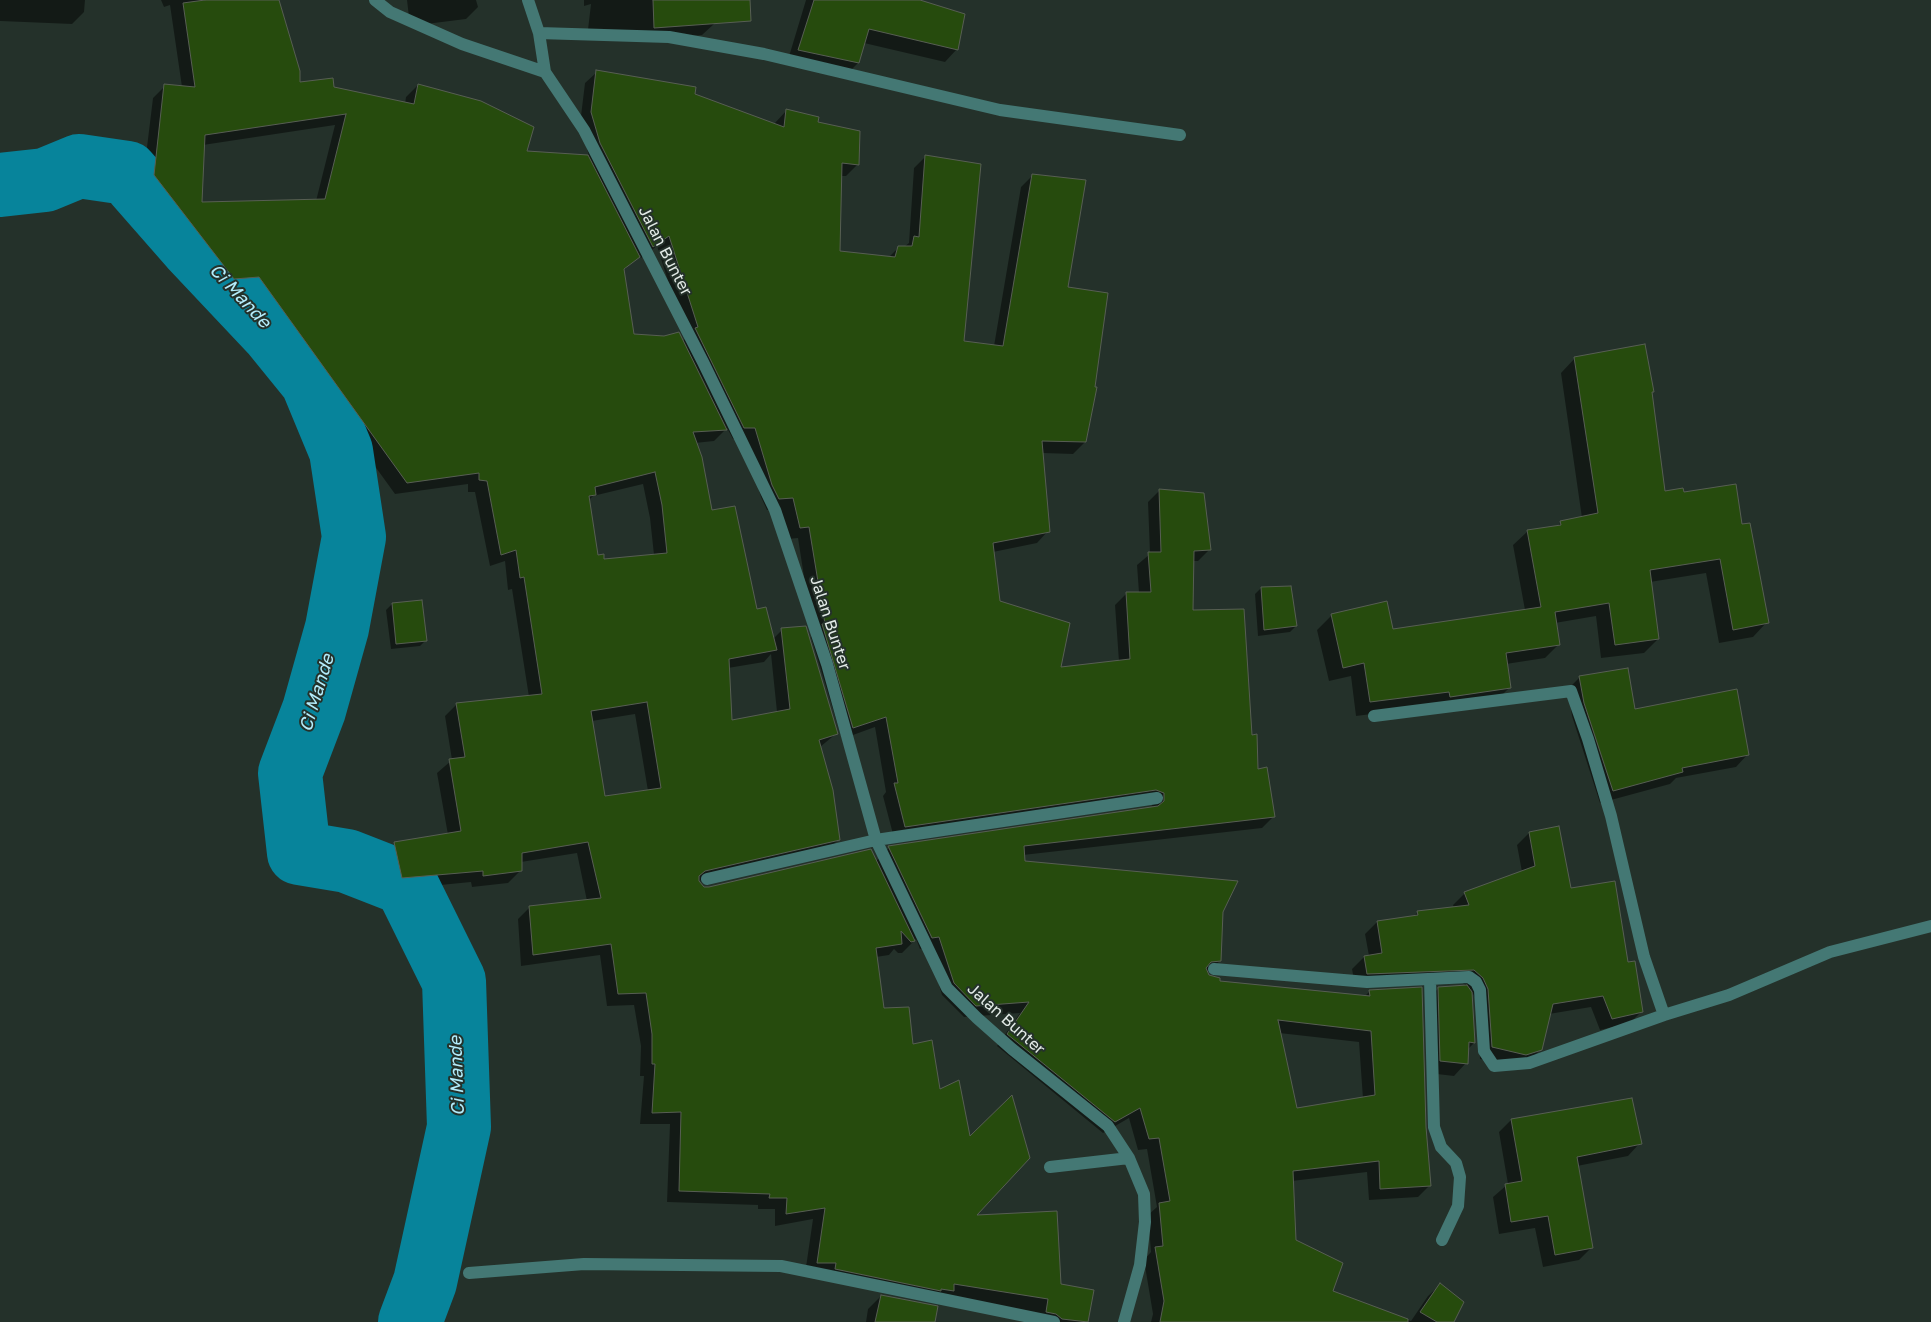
<!DOCTYPE html>
<html>
<head>
<meta charset="utf-8">
<style>
	body { margin:0 }
	canvas { display:block; background:#24312a }
</style>
</head>
<body>
<canvas width="1931" height="1322"></canvas>
<script>
const context = document.querySelector('canvas').getContext('2d');
context.lineJoin = 'round';
function fill(path, color) {
  context.fillStyle = color;
  context.fill(path, 'evenodd');
}
function poly(rows) {
  const path = new Path2D();
  for (const r of rows) {
    path.moveTo(r[0], r[1]);
    for (let i = 2; i < r.length; i += 2) path.lineTo(r[i], r[i + 1]);
  }
  return path;
}
function stroke(path, color, width, dash) {
  context.strokeStyle = color;
  context.lineWidth = width;
  context.lineCap = dash ? 'butt' : 'round';
  context.setLineDash(dash || []);
  context.stroke(path);
}
function drawText(font, color, halo, rows, align = 'center') {
  context.font = font + ' "Golos Text",sans-serif';
  context.lineWidth = 4;
  context.setLineDash([]);
  context.textBaseline = 'middle';
  context.strokeStyle = halo;
  context.fillStyle = color;
  for (const [text, x, y, turn = 0] of rows) {
    context.save();
    context.translate(x, y);
    context.rotate((+turn || 0) * Math.PI / 180);
    context.textAlign = isNaN(turn) ? turn : align;
    if (halo) context.strokeText(text, 0, 0);
    context.fillText(text, 0, 0);
    context.restore();
  }
}
fill(poly([
	[0,0,85,0,84,12,72,24,0,21],
	[161,0,277,0,299,83,405,104,406,97,418,85,525,152,589,156,580,124,585,83,597,72,694,95,774,124,786,111,817,123,857,165,846,176,840,176,838,252,889,257,899,247,904,247,909,243,914,168,925,157,963,342,994,346,1021,187,1033,175,1066,288,1085,442,1073,454,1042,453,1048,531,1037,543,993,552,999,602,1059,668,1119,662,1115,605,1127,593,1139,593,1137,565,1150,554,1148,502,1160,490,1209,550,1198,561,1192,561,1191,611,1251,736,1257,770,1273,817,1262,828,1023,855,1023,862,1221,912,1220,961,1207,973,1208,976,1219,982,1364,997,1370,991,1425,1127,1430,1185,1418,1197,1369,1200,1367,1172,1292,1181,1295,1241,1332,1292,1411,1321,1428,1296,1440,1285,1453,1322,1151,1322,1153,1314,1144,1260,1151,1252,1148,1215,1157,1207,1147,1149,1138,1150,1129,1118,1103,1133,997,1046,1020,1013,964,1017,942,995,928,948,920,949,916,939,902,953,898,953,894,949,889,955,876,957,883,1009,911,1046,939,1091,974,1216,1060,1285,1093,1291,1086,1322,1029,1322,805,1274,813,1219,775,1226,775,1209,758,1209,758,1205,667,1202,670,1124,640,1124,644,1076,640,1076,641,1046,634,1005,607,1006,600,955,521,966,518,919,530,907,587,901,577,853,521,862,520,871,508,883,472,887,471,882,390,890,383,856,395,844,448,835,437,773,452,760,445,716,457,704,529,697,512,589,508,590,505,561,490,566,475,492,468,492,468,484,395,494,247,289,222,290,142,188,153,98,165,86,182,87,170,5,164,7],
	[335,125,316,201,201,203,203,145],
	[657,246,686,338,682,342,664,337,633,335,623,271,640,255,641,258],
	[727,428,733,439,743,439,761,497,767,510,781,509,788,539,798,538,813,635,811,637,842,739,875,727,886,792,883,796,894,838,1149,802,1154,808,889,848,876,861,704,888,698,881,826,852,838,840,820,747,837,733,782,630,773,639,756,611,711,511,695,443,714,441],
	[643,484,650,518,654,555,603,560,597,557,589,500,593,496],
	[771,654,777,712,730,721,728,668,764,662],
	[635,714,648,791,604,798,592,721],
	[1279,1033,1359,1042,1363,1099,1296,1109],
	[407,0,476,0,478,7,466,19,410,26],
	[584,0,709,0,714,24,702,35,651,40,587,38,591,4,584,6],
	[806,0,916,0,957,49,945,62,864,43,858,63,846,75,787,63],
	[1575,358,1651,393,1664,493,1683,493,1741,526,1767,622,1753,637,1719,643,1706,573,1650,582,1658,639,1644,653,1601,658,1596,616,1555,623,1559,644,1545,658,1506,664,1509,688,1495,702,1435,706,1356,716,1351,676,1329,681,1317,630,1331,616,1386,602,1392,630,1525,610,1513,545,1528,531,1557,527,1561,522,1582,518,1561,373],
	[1261,588,1296,626,1290,632,1258,636,1255,594],
	[392,604,426,640,420,646,391,649,386,610],
	[1580,677,1634,711,1748,754,1736,767,1676,778,1670,784,1600,803,1572,716,1568,689],
	[1529,833,1627,964,1642,1011,1630,1023,1600,1030,1591,1007,1549,1014,1541,1049,1529,1061,1513,1067,1480,1059,1477,1002,1471,989,1474,1043,1467,1050,1466,1063,1454,1076,1428,1073,1426,1000,1439,988,1467,986,1461,982,1355,985,1352,969,1364,957,1369,956,1365,934,1377,922,1413,917,1418,912,1454,908,1453,905,1465,893,1522,872,1517,845],
	[1631,1099,1640,1143,1628,1156,1577,1166,1591,1248,1579,1260,1543,1267,1535,1228,1499,1234,1493,1197,1508,1184,1499,1132,1511,1120],
	[881,1296,934,1322,866,1322,868,1309]
]), '#0007');
stroke(poly([
	[0,185,45,180,79,166,127,173,191,246,273,333,312,381,341,451,354,537,337,628,314,710,290,773,299,853,347,861,406,884,454,981,459,1127,425,1282,410,1322]
]), '#07849b', 64);
const building = poly([
	[205,0,279,0,300,71,300,82,333,78,334,87,414,104,418,84,481,101,534,127,527,151,588,155,640,257,624,269,634,334,664,336,679,332,727,430,693,432,702,457,712,510,735,506,757,609,766,607,777,650,729,659,732,720,790,709,781,628,806,626,838,734,819,740,833,790,840,840,705,871,699,876,699,881,704,887,709,887,871,849,915,941,911,942,901,931,902,944,876,948,884,1008,909,1007,913,1044,932,1040,940,1089,959,1080,970,1136,1012,1095,1030,1158,977,1215,1057,1211,1061,1284,1094,1290,1088,1322,1062,1319,1056,1314,1046,1312,1048,1299,954,1284,954,1291,941,1289,941,1291,835,1269,836,1263,817,1263,825,1208,786,1214,787,1198,769,1198,770,1194,679,1191,681,1112,652,1113,655,1064,652,1064,652,1034,646,993,618,994,611,944,533,955,529,906,601,898,588,842,522,853,522,871,483,876,483,871,402,878,394,842,461,831,449,759,465,757,456,703,542,694,524,577,520,578,516,550,501,555,487,481,479,480,479,473,407,483,259,277,234,279,154,175,164,84,195,87,183,3,205,0],
	[346,114,325,199,202,202,205,135,346,114],
	[655,472,662,505,667,553,604,559,604,554,598,555,589,496,596,495,595,487,655,472],
	[647,702,661,788,605,796,591,711,647,702],
	[653,0,750,0,751,21,654,28,653,0],
	[814,0,920,0,965,14,958,50,869,29,859,63,798,50,814,0],
	[596,70,696,87,695,94,784,127,786,109,819,117,818,122,860,131,859,165,842,163,840,251,895,257,898,246,912,246,914,236,919,237,925,155,981,164,964,341,1003,346,1032,174,1086,180,1068,287,1108,293,1095,387,1097,387,1086,442,1042,441,1050,532,993,543,1000,601,1070,623,1061,667,1130,659,1126,592,1151,592,1148,552,1161,552,1159,489,1204,493,1211,550,1194,551,1193,610,1244,609,1252,735,1257,734,1258,769,1267,767,1275,817,1024,846,1025,861,1238,881,1223,912,1221,961,1211,962,1206,968,1209,975,1220,978,1220,981,1370,996,1369,990,1422,987,1426,1127,1431,1186,1380,1189,1379,1161,1293,1171,1296,1240,1343,1263,1333,1291,1408,1319,1408,1322,1160,1322,1164,1301,1155,1247,1163,1246,1159,1203,1170,1201,1159,1138,1149,1139,1140,1108,1115,1122,1007,1034,1029,1002,976,1006,954,983,939,937,932,938,888,846,1158,806,1164,801,1164,793,1156,790,905,827,894,783,898,783,886,717,853,728,822,624,825,624,809,527,800,528,793,498,779,499,772,485,755,428,744,428,695,328,698,327,669,236,653,247,600,143,591,112,596,70],
	[1278,1020,1371,1031,1375,1095,1297,1108,1278,1020],
	[1645,344,1654,392,1652,392,1665,491,1683,488,1684,492,1736,484,1742,524,1750,523,1769,623,1733,630,1720,559,1650,570,1659,639,1615,645,1609,603,1555,612,1560,645,1506,653,1511,688,1450,697,1449,692,1370,702,1364,663,1343,668,1331,614,1387,601,1393,629,1541,607,1527,530,1561,525,1560,521,1598,513,1574,357,1645,344],
	[1291,586,1297,626,1264,630,1261,587,1291,586],
	[422,600,427,641,396,644,392,603,422,600],
	[1628,668,1635,709,1737,689,1749,755,1682,768,1683,772,1613,791,1584,703,1579,676,1628,668],
	[1559,826,1571,888,1615,881,1628,962,1635,961,1643,1012,1612,1019,1603,996,1553,1004,1542,1050,1526,1055,1492,1047,1488,989,1483,978,1474,970,1367,974,1364,956,1382,953,1377,921,1418,915,1417,911,1469,905,1464,892,1535,866,1529,832,1559,826],
	[1467,985,1472,992,1475,1043,1469,1042,1468,1064,1440,1061,1438,987,1467,985],
	[1632,1098,1642,1144,1577,1157,1593,1248,1555,1255,1548,1216,1511,1222,1505,1184,1522,1181,1511,1119,1632,1098],
	[1440,1283,1464,1302,1454,1322,1437,1322,1420,1312,1440,1283],
	[881,1295,938,1306,935,1322,875,1322,881,1295]
]);
fill(building, '#264b0d');
stroke(building, '#575e53', 1);
stroke(poly([
	[375,0,390,12,462,44,545,72,584,130,703,362,775,510,827,664,876,840,947,988,977,1018,1012,1049,1108,1126,1129,1158,1144,1194,1145,1222,1140,1265,1124,1322],
	[528,0,539,33,545,72],
	[539,33,669,37,764,54,1000,110,1180,135],
	[1374,716,1571,691,1588,739,1611,816,1644,957,1664,1015,1729,995,1830,952,1931,926],
	[707,879,876,840,1157,798],
	[1214,969,1367,982,1469,977,1476,982,1480,990,1484,1051,1494,1066,1529,1063,1664,1015],
	[1430,979,1434,1127,1441,1147,1456,1163,1460,1177,1458,1206,1442,1240],
	[1050,1167,1129,1158],
	[469,1273,584,1264,781,1266,1054,1322]
]), '#447874', 12);
drawText('16px', '#e3ebe7', '#24312a', [
	["Jalan Bunter",665,251,63],
	["Jalan Bunter",830,623,72],
	["Jalan Bunter",1006,1019,42]
]);
drawText('italic 18px', '#b3ecfb', '#24312a', [
	["Ci Mande",240,296,47],
	["Ci Mande",317,693,-73],
	["Ci Mande",457,1076,-92]
]);
</script>
</body>
</html>
